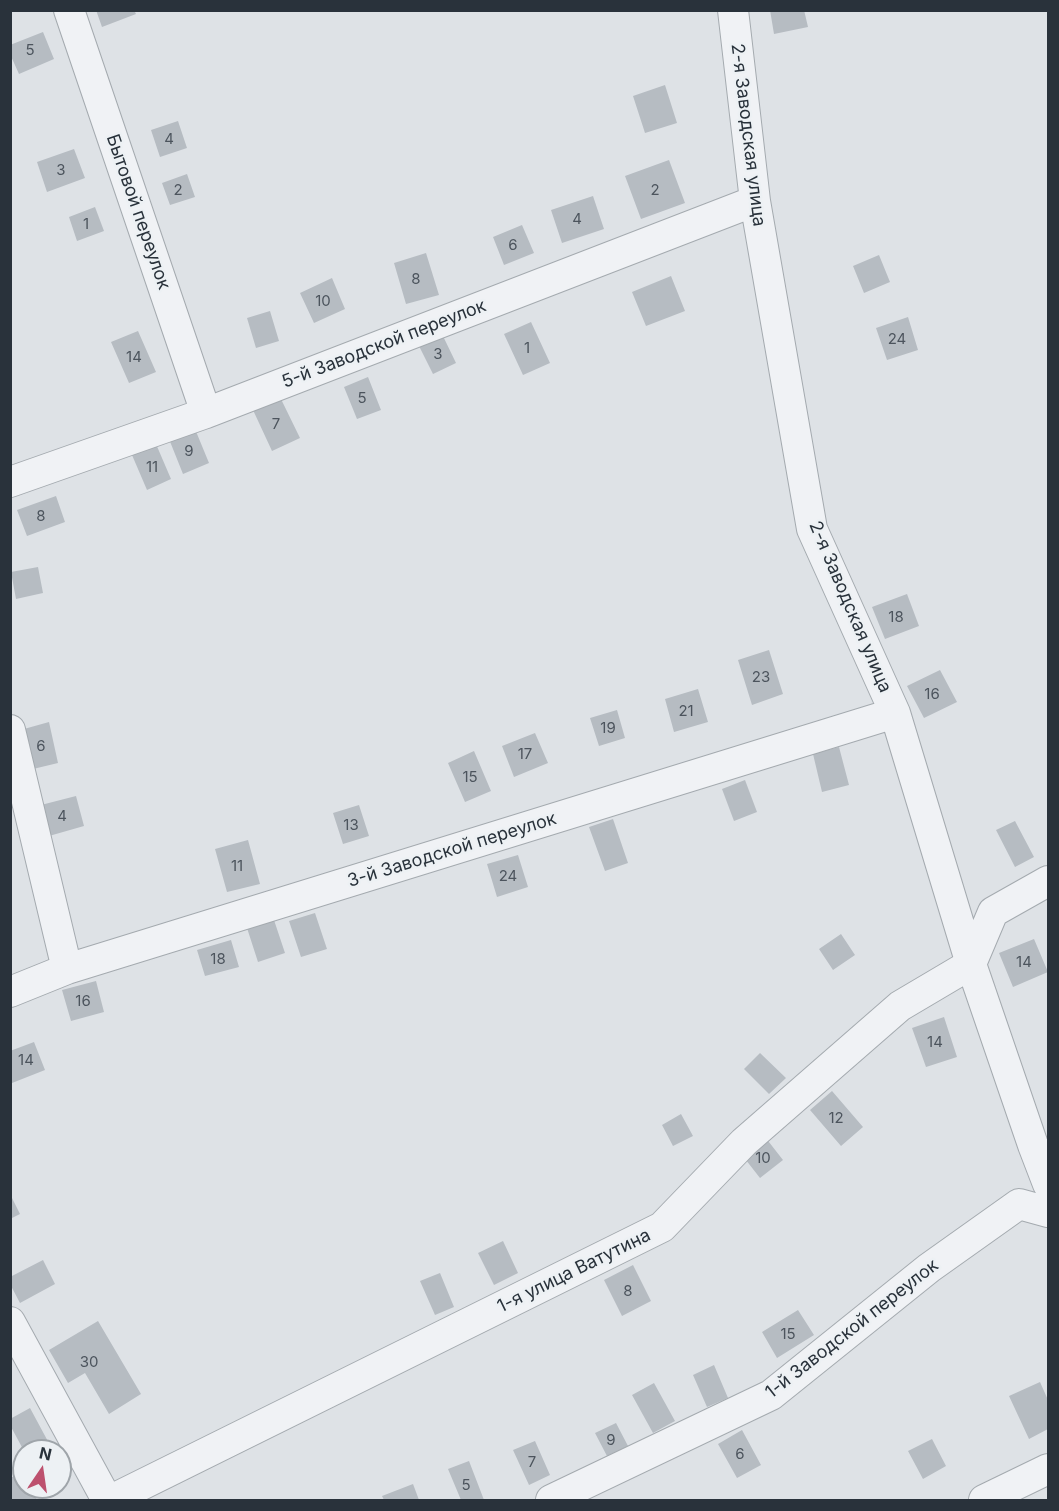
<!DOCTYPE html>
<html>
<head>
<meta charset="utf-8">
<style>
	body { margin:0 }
	#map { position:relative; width:1059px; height:1511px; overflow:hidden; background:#dee2e6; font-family:Inter,sans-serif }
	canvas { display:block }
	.frame { position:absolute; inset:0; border:12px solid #29323b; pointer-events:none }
	.north { position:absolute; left:12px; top:1439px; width:60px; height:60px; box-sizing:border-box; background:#edf1f4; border:2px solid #9fa5aa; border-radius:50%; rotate:13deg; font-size:16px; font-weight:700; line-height:24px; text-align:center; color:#29323b }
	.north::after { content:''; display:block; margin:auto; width:21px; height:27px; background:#bd516e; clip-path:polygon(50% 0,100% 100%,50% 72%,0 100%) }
</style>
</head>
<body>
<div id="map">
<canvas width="1059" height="1511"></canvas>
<div class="frame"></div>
<div class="north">N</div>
</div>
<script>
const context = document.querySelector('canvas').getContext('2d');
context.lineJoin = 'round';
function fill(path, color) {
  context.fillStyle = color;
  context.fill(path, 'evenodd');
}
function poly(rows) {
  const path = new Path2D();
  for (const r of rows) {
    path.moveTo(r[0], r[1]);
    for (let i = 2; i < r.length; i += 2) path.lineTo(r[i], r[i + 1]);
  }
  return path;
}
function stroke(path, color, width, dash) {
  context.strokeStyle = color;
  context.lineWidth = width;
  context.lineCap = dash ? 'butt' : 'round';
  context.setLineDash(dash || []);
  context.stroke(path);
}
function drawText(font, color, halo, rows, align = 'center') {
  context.font = font + ' Inter,sans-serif';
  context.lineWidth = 5;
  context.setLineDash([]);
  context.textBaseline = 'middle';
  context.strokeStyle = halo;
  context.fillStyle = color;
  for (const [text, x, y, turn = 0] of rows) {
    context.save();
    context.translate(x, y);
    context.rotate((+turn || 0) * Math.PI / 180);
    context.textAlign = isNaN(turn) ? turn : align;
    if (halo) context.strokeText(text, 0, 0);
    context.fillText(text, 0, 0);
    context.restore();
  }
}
fill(poly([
	[96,10,134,10,136,14,102,27],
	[770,10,804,10,808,27,774,34],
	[43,32,54,59,19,74,10,54,10,45],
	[665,85,677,123,645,133,633,96],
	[178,121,187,148,160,157,151,130],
	[74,149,85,178,47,192,37,162],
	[669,160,685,203,641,219,625,176],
	[187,174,195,197,170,205,162,183],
	[593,196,604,229,562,243,551,210],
	[95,207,104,231,77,241,69,217],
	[522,225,534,253,504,265,493,237],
	[426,253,439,295,406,304,394,263],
	[879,255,890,282,864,293,853,266],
	[671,276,685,311,646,326,632,292],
	[332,278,345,309,314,323,300,293],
	[270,311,279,341,256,348,247,318],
	[908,317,918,350,887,360,876,328],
	[531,322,550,363,523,375,504,334],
	[138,331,156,372,129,383,111,342],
	[442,334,456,363,433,374,419,346],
	[368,377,381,410,357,419,344,387],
	[280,397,300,438,272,451,253,410],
	[195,429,209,463,183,474,169,439],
	[156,444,171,479,147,490,132,455],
	[56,496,65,522,27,536,17,510],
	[38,567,43,593,16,599,11,572],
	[907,594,919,626,885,639,872,607],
	[769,650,783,694,752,705,738,660],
	[940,670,957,702,924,718,907,686],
	[698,689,708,722,674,732,665,699],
	[617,710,625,738,599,746,590,718],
	[49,722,58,763,33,769,24,729],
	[535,733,548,763,514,777,502,746],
	[839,747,849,785,822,792,813,754],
	[474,751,491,791,465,802,448,763],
	[745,780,757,812,734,821,722,789],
	[76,796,84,826,49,836,41,805],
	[359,805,369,836,343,844,333,813],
	[613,819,628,863,605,871,589,827],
	[1015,821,1034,857,1015,867,996,830],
	[248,840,260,884,227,892,215,849],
	[518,855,528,887,497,897,487,864],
	[315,913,327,949,301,957,289,921],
	[274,920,285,953,258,962,247,928],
	[841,934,855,955,833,970,819,949],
	[1034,939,1048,972,1013,987,999,953],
	[231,940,239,967,205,976,197,950],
	[96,981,104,1012,71,1021,62,990],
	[944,1017,957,1057,926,1067,912,1028],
	[34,1042,45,1070,12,1083,10,1078,10,1051],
	[760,1053,786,1078,769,1094,744,1069],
	[832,1091,863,1127,841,1146,810,1110],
	[681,1114,693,1136,673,1146,662,1125],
	[765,1137,783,1160,760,1178,742,1155],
	[10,1194,20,1214,10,1219],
	[503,1241,518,1273,494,1285,478,1253],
	[43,1260,55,1284,20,1303,10,1284,10,1277],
	[633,1265,651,1301,622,1316,604,1280],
	[440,1273,454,1307,435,1315,420,1281],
	[798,1310,814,1335,777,1358,762,1332],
	[98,1321,141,1394,109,1414,85,1373,68,1383,49,1350],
	[714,1365,728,1398,707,1407,693,1375],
	[1040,1382,1048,1400,1048,1429,1029,1439,1009,1396],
	[654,1383,675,1421,653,1433,632,1395],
	[30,1408,51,1447,44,1451,24,1451,10,1425,10,1419],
	[616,1423,628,1446,607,1456,595,1433],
	[742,1430,761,1465,737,1478,718,1444],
	[932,1439,946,1466,923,1479,908,1451],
	[535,1441,550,1475,529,1485,513,1450],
	[469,1461,484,1500,461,1500,448,1469],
	[23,1472,24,1487,31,1487,37,1500,10,1500,10,1478],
	[413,1484,419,1500,384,1500,382,1496]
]), '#b6bcc2');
const minor = poly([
	[69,10,206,413],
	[733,10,755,201,812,529,895,713,971,964,1033,1145,1048,1184],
	[10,482,206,413,755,201],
	[10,730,67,969],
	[10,992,67,969,895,713],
	[10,1322,107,1500],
	[111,1500,662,1227,744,1142,900,1006,971,964,993,912,1048,881],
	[551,1500,771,1395,929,1268,1019,1204,1048,1212],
	[984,1500,1048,1469]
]);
stroke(minor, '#a4aaaf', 32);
stroke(minor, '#f0f2f5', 30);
drawText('15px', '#4c545d', null, [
	["5",30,50],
	["4",169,139],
	["3",61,170],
	["2",178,190],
	["2",655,190],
	["4",577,219],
	["1",86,224],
	["6",513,245],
	["8",416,279],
	["10",323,301],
	["24",897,339],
	["1",527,348],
	["3",438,354],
	["14",134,357],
	["5",362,398],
	["7",276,424],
	["9",189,451],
	["11",152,467],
	["8",41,516],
	["18",896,617],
	["23",761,677],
	["16",932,694],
	["21",686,711],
	["19",608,728],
	["6",41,746],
	["17",525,754],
	["15",470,777],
	["4",62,816],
	["13",351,825],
	["11",237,866],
	["24",508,876],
	["18",218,959],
	["14",1024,962],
	["16",83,1001],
	["14",935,1042],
	["14",26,1060],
	["12",836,1118],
	["10",763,1158],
	["8",628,1291],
	["15",788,1334],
	["30",89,1362],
	["9",611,1440],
	["6",740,1454],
	["7",532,1462],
	["5",466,1485]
]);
drawText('18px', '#29323b', '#edf1f4', [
	["2-я Заводская улица",748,135,83],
	["Бытовой переулок",138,212,71],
	["5-й Заводской переулок",384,344,-21],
	["2-я Заводская улица",850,607,67],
	["3-й Заводской переулок",452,850,-17],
	["1-я улица Ватутина",574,1271,-26],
	["1-й Заводской переулок",852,1329,-38]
]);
</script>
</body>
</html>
